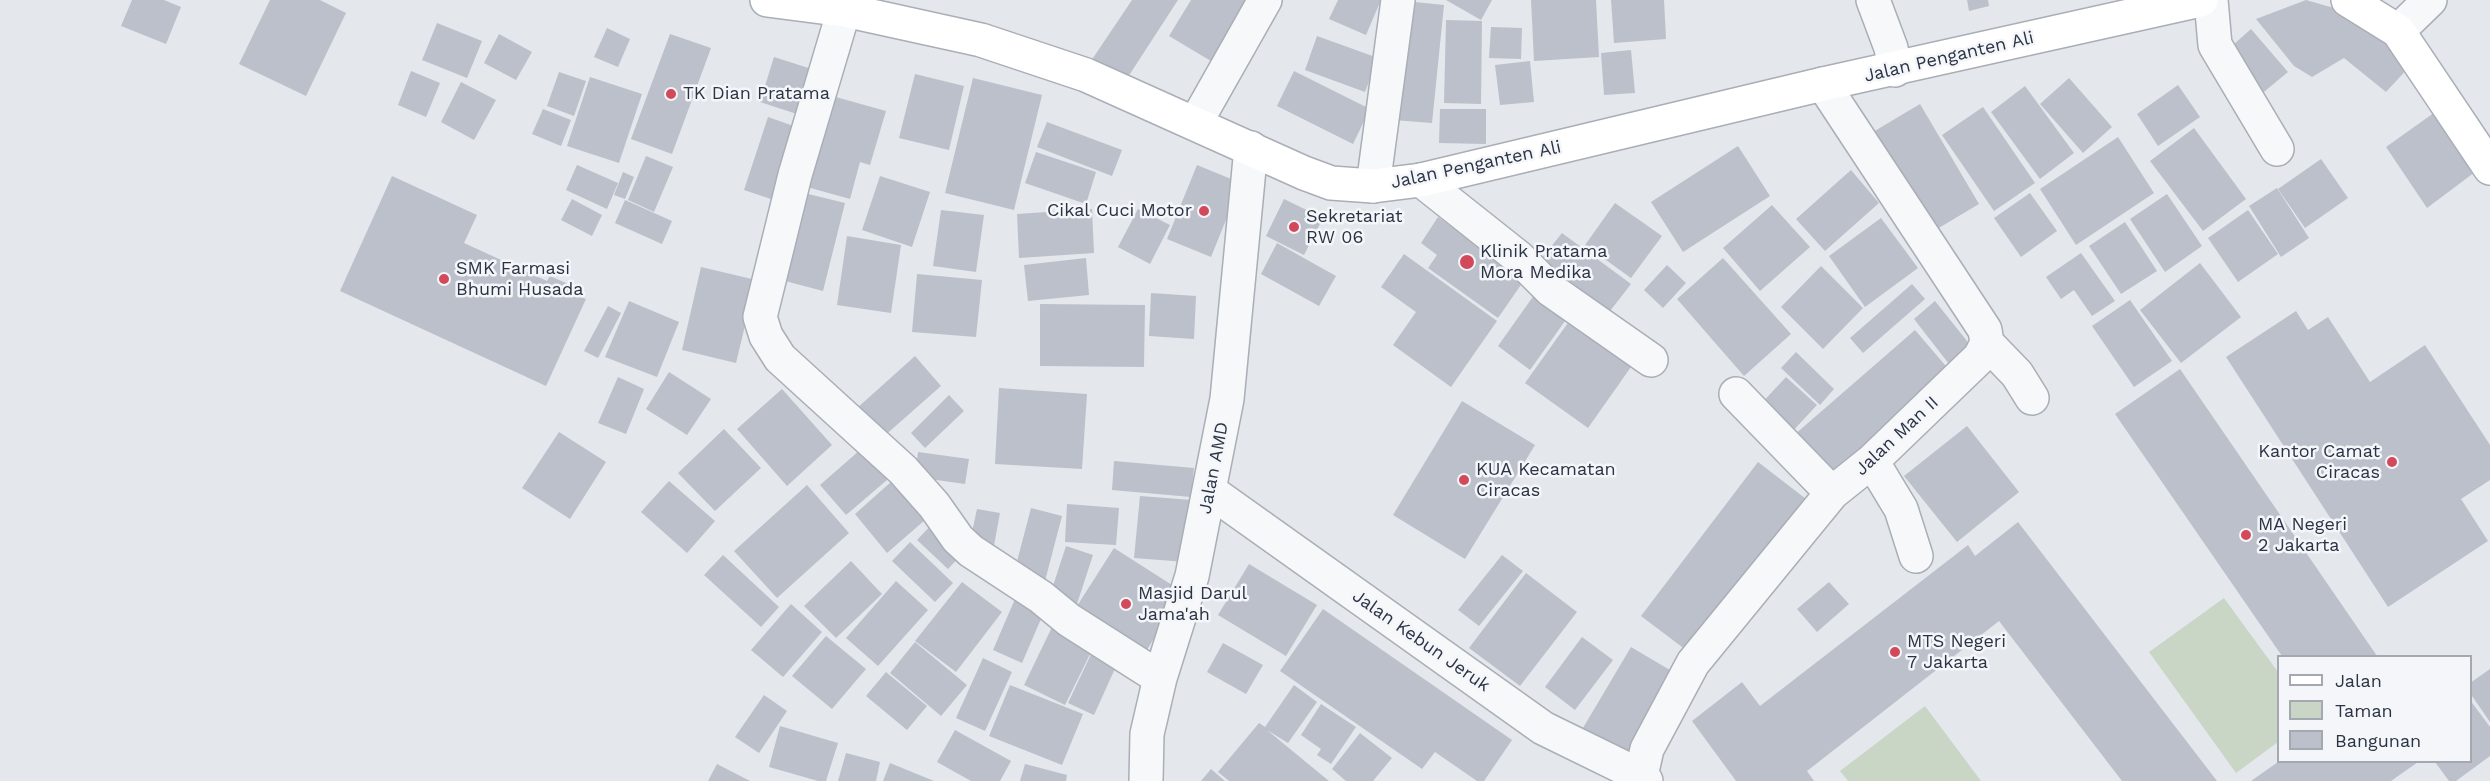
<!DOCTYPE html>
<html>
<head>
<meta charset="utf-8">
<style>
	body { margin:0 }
	#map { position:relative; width:2490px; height:781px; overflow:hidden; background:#e4e7ec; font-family:"Work Sans",sans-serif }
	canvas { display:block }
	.legend { position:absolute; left:2277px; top:655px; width:195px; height:108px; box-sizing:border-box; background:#f4f6f9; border:2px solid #a4a8b1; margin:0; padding:8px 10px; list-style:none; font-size:18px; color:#2b3445 }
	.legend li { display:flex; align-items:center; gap:12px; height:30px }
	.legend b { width:30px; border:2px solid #a4a8b1 }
</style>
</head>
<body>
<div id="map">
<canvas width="2490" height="781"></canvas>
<ul class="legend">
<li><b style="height:8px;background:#fff"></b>Jalan</li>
<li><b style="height:16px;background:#c9d6c5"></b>Taman</li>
<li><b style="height:16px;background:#bbc0ca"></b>Bangunan</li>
</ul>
</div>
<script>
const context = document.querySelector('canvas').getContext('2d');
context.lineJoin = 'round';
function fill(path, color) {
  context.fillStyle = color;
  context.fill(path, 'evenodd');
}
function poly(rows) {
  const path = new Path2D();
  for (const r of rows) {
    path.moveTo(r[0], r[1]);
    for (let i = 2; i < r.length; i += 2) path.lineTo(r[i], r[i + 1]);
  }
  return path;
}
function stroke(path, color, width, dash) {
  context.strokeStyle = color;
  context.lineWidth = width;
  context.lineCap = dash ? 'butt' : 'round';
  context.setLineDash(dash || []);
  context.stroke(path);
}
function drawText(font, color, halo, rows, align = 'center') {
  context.font = font + ' "Work Sans",sans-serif';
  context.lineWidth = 5;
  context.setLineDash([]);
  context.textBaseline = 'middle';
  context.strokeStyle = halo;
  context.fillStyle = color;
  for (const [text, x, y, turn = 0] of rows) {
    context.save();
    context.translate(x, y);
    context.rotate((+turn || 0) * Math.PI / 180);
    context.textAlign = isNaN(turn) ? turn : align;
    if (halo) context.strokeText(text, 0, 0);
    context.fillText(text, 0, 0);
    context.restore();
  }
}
fill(poly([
	[2224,598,2278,672,2278,742,2236,773,2149,652],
	[1925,706,1981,781,1848,781,1840,771]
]), '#c9d6c5');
fill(poly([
	[132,0,164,0,181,7,166,44,121,26],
	[270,0,320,0,346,13,306,96,239,64],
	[1132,0,1178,0,1126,80,1093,58],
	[1191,0,1260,0,1221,67,1169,36],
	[1338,0,1381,0,1366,35,1329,19],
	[1446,0,1492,0,1481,20],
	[1531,0,1596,0,1599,57,1534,61],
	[1611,0,1664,0,1666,39,1614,43],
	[1967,0,1988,0,1989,6,1969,11],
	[2306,0,2348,12,2387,38,2410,66,2386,92,2344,58,2312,77,2294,66,2256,19],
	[1405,1,1444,5,1432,123,1393,120],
	[1446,20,1482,21,1481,104,1444,103],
	[437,23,482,41,467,78,422,60],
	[1491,27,1522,28,1521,59,1489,58],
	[607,28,630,39,618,67,594,57],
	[2251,29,2288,72,2259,96,2223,54],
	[499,34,532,52,516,80,484,63],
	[670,34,711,48,672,154,631,139],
	[1317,36,1378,58,1365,92,1305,70],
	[1631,50,1635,93,1604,95,1601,53],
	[774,57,821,72,806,117,760,102],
	[1530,61,1534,102,1500,105,1495,65],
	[411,71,440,83,426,117,398,105],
	[1294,71,1370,109,1353,144,1277,106],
	[559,72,586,81,574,116,547,106],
	[915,74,964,86,949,150,899,138],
	[590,77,642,94,619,163,567,146],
	[973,78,1042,95,1014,210,945,193],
	[2069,78,2112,127,2083,153,2040,104],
	[461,82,496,100,474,140,441,122],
	[2178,85,2200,117,2158,146,2137,114],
	[2025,86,2074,153,2040,179,1991,112],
	[825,94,886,111,870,165,860,162,850,199,807,187],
	[1920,104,1979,204,1927,235,1868,135],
	[1983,107,2035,183,1994,211,1942,135],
	[543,109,571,120,561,146,532,134],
	[1440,109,1486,109,1486,144,1439,143],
	[2438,110,2475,172,2427,208,2386,147],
	[768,117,802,129,777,201,744,190],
	[1047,122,1122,150,1112,176,1037,147],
	[2194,128,2246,199,2203,231,2150,161],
	[2118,137,2154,193,2076,245,2040,189],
	[1738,146,1770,196,1683,252,1651,202],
	[1036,152,1096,172,1086,204,1025,183],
	[646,156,673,167,654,212,628,200],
	[2321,159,2348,198,2305,228,2278,189],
	[577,165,618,183,607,209,566,190],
	[1197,165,1241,183,1211,257,1167,239],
	[1851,170,1879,203,1825,251,1796,219],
	[623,172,634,177,625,199,614,195],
	[392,176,477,215,464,243,547,281,550,276,584,291,581,297,586,299,546,386,340,291],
	[880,176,930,192,912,247,862,230],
	[2277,188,2309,238,2281,257,2249,206],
	[796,191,845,203,823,291,774,278],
	[2030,193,2057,231,2021,257,1994,218],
	[2167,194,2202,246,2165,272,2130,219],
	[572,199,602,215,592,236,561,220],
	[1284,199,1323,218,1304,255,1266,236],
	[625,200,672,221,662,244,615,223],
	[1615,203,1662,236,1631,278,1585,245],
	[1772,205,1810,247,1760,291,1723,248],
	[1092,209,1094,253,1019,258,1017,214],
	[1138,209,1170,225,1150,264,1118,247],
	[941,210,984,215,976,272,933,266],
	[2248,210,2278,254,2238,282,2208,238],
	[1438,217,1525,279,1498,318,1428,268,1437,255,1421,243],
	[1881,218,1918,268,1865,307,1829,256],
	[2125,222,2157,271,2121,294,2089,246],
	[1562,233,1631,284,1603,320,1534,268],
	[847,236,901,245,891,313,837,305],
	[1277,243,1336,276,1319,306,1261,274],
	[2081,253,2115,301,2092,316,2074,290,2061,299,2046,277],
	[1404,254,1497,321,1451,387,1393,345,1416,312,1381,287],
	[1086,258,1089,295,1028,301,1024,265],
	[1723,258,1791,334,1744,376,1677,299],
	[2200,263,2241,317,2181,363,2140,310],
	[1667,265,1686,283,1663,308,1644,290],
	[1821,266,1863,308,1823,349,1781,307],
	[701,267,756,280,736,363,682,350],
	[917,274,982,280,976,337,912,332],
	[1912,284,1925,299,1863,353,1850,338],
	[1537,291,1570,314,1530,370,1498,346],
	[1151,293,1196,296,1194,339,1149,336],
	[2130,300,2172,361,2134,387,2092,326],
	[629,301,679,322,657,377,605,357],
	[1935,301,1971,346,1949,364,1914,319],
	[1040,304,1145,305,1144,367,1040,366],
	[608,306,621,313,598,358,584,351],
	[2296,311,2308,330,2328,317,2370,382,2425,345,2490,445,2490,480,2461,499,2488,541,2388,607,2226,357],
	[1575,313,1638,357,1588,428,1525,383],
	[1915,330,1951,372,1829,478,1793,436],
	[1796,352,1834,389,1820,405,1781,368],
	[915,356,941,386,882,438,856,409],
	[2180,369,2377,656,2282,656,2115,414],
	[669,372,711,399,687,435,646,409],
	[618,377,644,389,626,434,598,423],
	[1786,377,1817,405,1789,435,1758,407],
	[999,388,1087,394,1082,469,995,464],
	[782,389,832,445,787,486,737,429],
	[949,395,964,411,925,448,911,433],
	[1462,401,1535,445,1465,559,1393,515],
	[1967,426,2019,492,1957,542,1904,476],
	[724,429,761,468,715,511,678,473],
	[559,432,606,462,570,519,522,488],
	[868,443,894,474,846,515,820,485],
	[918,452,969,459,965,484,915,477],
	[1114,461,1194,468,1191,497,1112,490],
	[1758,462,1810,502,1694,656,1641,616],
	[900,474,933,513,887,553,855,514],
	[669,481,715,521,687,553,641,512],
	[807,485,849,533,777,598,734,551],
	[1140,496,1192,500,1186,562,1134,558],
	[1067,504,1119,508,1116,545,1065,542],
	[1031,508,1062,516,1045,581,1014,573],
	[977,509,1000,513,993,551,969,546],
	[2018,522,2217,781,2122,781,1999,621,1807,771,1814,781,1736,781,1692,721,1742,682,1760,706,1968,545,1975,556],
	[933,523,964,552,948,569,917,540],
	[910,542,953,583,935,602,892,561],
	[1066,546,1093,555,1077,604,1050,595],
	[1114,548,1183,592,1140,661,1070,617],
	[723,555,779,607,761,627,704,575],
	[1502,555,1523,571,1479,626,1458,610],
	[851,561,882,594,836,638,804,606],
	[1249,564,1317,605,1286,656,1218,615],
	[1526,573,1577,612,1520,686,1469,648],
	[896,581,928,610,878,666,846,638],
	[962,582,1002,612,956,672,915,641],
	[1829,582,1849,604,1817,632,1797,609],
	[1018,592,1047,605,1022,663,993,650],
	[791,604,822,632,783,677,751,650],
	[1323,609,1512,740,1484,781,1477,781,1435,752,1422,769,1280,671],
	[1053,625,1094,646,1065,705,1024,685],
	[826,636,866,669,832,709,792,676],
	[1582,637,1613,660,1575,710,1545,687],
	[915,642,967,685,941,716,890,673],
	[1223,643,1263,665,1246,694,1207,672],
	[1631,647,1680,676,1629,762,1580,733],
	[1093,650,1118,662,1094,715,1068,703],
	[983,658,1012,672,985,731,956,718],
	[2490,669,2490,722,2470,693,2470,683],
	[886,672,927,706,907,730,866,696],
	[1010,685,1083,714,1062,765,989,736],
	[1294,685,1317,702,1288,743,1267,730,1329,781,1229,781,1218,772,1259,723,1265,727],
	[764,695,787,711,759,753,735,737],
	[2470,700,2490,727,2490,756,2456,781,2449,781,2435,762,2470,762],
	[1321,704,1356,727,1331,764,1317,755,1321,749,1301,735],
	[780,726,838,743,826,781,818,781,769,767],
	[955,730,1011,761,1000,781,971,781,937,762],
	[1360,733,1392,758,1373,781,1346,781,1332,769],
	[846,753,880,762,876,781,838,781],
	[2278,762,2418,762,2391,781,2251,781],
	[890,763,934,781,883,781],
	[717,764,750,781,708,781],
	[1025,764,1067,775,1066,781,1020,781],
	[1211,769,1225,781,1201,781]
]), '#bbc0ca');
const street = poly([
	[1873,0,1891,48,1895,70],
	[2211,0,2215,45,2277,149],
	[844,10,795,175,760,317,766,336,780,358,903,470,934,505,958,539,971,551,1041,597,1069,620,1160,678],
	[2398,31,2430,0],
	[1196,122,1265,0],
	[1421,180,1518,257,1551,290,1651,360],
	[1373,186,1398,0],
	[1987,343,2017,374,2032,398],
	[1736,394,1832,493],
	[1872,461,1901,509,1916,556],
	[1210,491,1543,728,1641,776],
	[1146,781,1147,734,1160,678,1192,576,1227,399,1251,148],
	[1646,781,1641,776,1647,749,1693,663,1832,493,1872,461,1980,357,1987,343,1985,330,1823,84]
]);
const secondary = poly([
	[767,0,844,10,981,40,1086,75,1304,173,1331,183,1373,186,1421,180,1823,84,2201,0],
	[2348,0,2398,31,2490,168]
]);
stroke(street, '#a9aeb7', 36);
stroke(secondary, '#a9aeb7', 36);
stroke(street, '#f7f8fa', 33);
stroke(secondary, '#fff', 33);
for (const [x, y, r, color] of [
	[671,94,6,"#d1495b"],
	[1204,211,6,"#d1495b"],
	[1294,227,6,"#d1495b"],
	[1467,262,8,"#d1495b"],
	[444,279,6,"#d1495b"],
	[2392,462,6,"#d1495b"],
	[1464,480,6,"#d1495b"],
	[2246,535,6,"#d1495b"],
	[1126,604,6,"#d1495b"],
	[1895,652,6,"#d1495b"]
]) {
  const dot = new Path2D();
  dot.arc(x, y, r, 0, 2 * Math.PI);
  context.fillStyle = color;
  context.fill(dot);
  stroke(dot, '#f4f6f9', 2);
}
drawText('18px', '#2b3445', '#f4f6f9', [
	["Jalan Penganten Ali",1949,57,-13],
	["Jalan Penganten Ali",1476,165,-12],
	["Jalan Man II",1897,436,-43],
	["Jalan AMD",1214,468,-79],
	["Jalan Kebun Jeruk",1421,641,35]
]);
drawText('18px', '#2b3445', '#f4f6f9', [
	["TK Dian Pratama",683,94],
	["Cikal Cuci Motor",1192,211,"right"],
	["Sekretariat",1306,217],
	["RW 06",1306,238],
	["Klinik Pratama",1480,252],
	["Mora Medika",1480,273],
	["SMK Farmasi",456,269],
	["Bhumi Husada",456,290],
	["Kantor Camat",2380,452,"right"],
	["Ciracas",2380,473,"right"],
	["KUA Kecamatan",1476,470],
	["Ciracas",1476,491],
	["MA Negeri",2258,525],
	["2 Jakarta",2258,546],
	["Masjid Darul",1138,594],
	["Jama'ah",1138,615],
	["MTS Negeri",1907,642],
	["7 Jakarta",1907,663]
], 'left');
</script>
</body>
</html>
